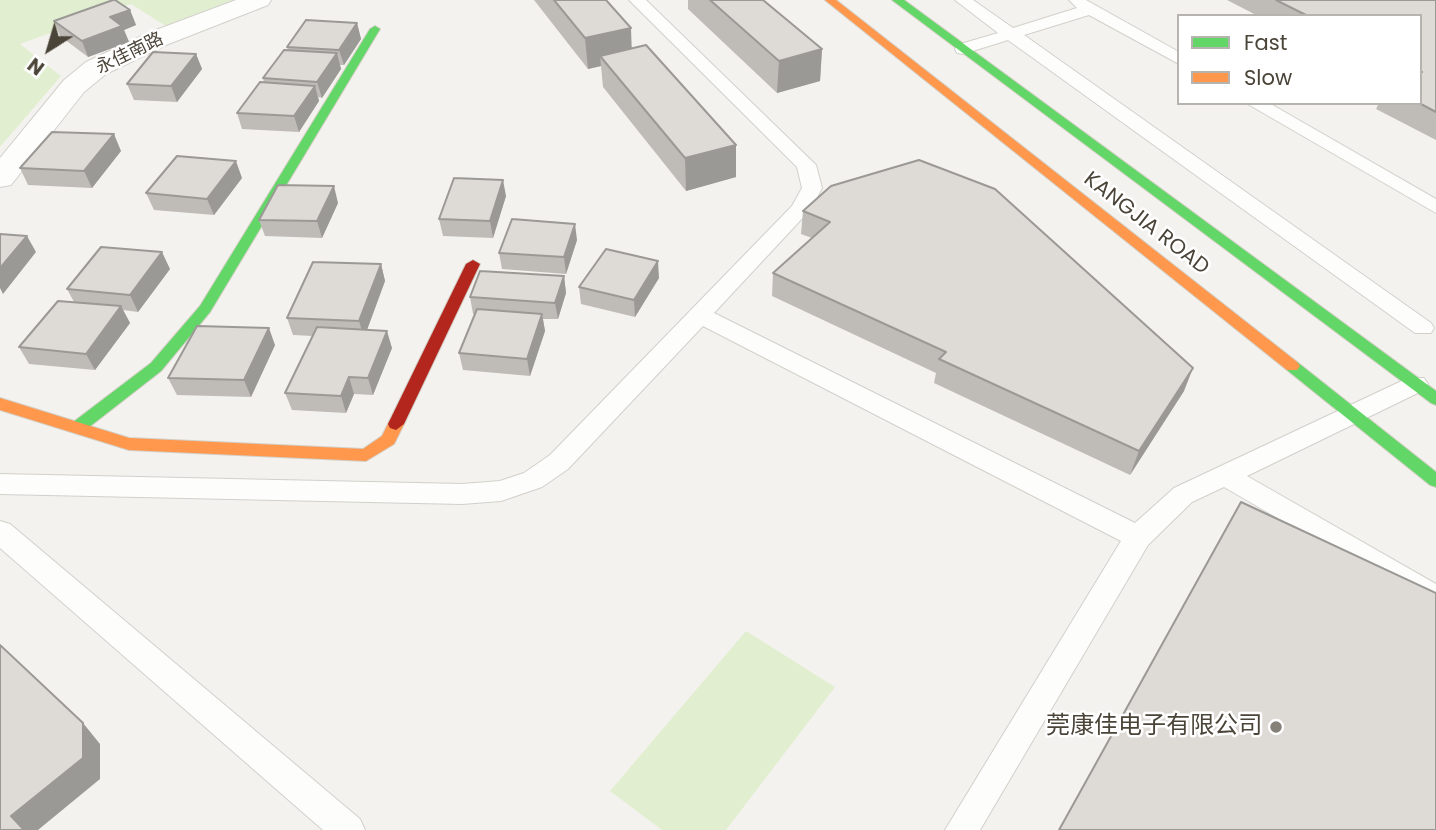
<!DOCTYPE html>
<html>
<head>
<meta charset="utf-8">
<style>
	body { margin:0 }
	#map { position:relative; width:1436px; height:830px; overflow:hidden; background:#f4f2ee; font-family:Poppins,sans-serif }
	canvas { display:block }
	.legend { position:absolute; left:1177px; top:14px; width:245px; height:91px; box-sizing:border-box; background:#fff; border:2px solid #b7b4b0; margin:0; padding:9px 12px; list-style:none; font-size:21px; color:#4b4439 }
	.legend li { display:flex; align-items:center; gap:14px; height:35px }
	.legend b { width:35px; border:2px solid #b7b4b0 }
	.north { position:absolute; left:14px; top:14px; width:70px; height:70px; -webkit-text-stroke:5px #fff; paint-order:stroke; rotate:217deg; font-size:19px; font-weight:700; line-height:28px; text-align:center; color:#4b4439 }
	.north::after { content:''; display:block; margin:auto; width:24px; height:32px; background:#4b4439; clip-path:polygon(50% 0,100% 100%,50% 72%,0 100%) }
</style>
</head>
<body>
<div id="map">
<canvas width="1436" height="830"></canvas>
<ul class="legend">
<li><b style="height:9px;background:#63d668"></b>Fast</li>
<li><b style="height:9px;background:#ff974d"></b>Slow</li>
</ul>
<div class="north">N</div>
</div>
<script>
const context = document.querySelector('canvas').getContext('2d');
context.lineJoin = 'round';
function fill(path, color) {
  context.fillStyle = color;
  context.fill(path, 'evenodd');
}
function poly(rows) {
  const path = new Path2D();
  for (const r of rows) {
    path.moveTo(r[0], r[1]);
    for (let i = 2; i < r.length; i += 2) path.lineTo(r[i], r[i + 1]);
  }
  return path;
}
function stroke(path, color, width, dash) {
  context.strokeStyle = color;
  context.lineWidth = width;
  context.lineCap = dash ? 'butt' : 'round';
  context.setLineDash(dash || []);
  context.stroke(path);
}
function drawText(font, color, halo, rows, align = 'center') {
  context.font = font + ' Poppins,"Noto Sans SC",sans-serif';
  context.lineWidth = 5;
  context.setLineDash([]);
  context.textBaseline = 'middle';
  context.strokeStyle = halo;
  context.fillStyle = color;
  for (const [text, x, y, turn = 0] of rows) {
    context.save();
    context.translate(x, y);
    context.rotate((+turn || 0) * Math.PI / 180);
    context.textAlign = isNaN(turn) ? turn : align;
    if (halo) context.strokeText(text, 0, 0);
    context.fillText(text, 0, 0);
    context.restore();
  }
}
fill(poly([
	[0,0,243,0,169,28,131,4,20,44,61,76,0,147],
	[746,631,835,687,726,830,662,830,610,791]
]), '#e1eecf');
const lane = poly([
	[629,0,646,0,816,165,822,188,811,209,714,313,1135,523,1174,488,1408,378,1424,378,1428,384,1424,390,1247,476,1436,584,1436,610,1224,487,1192,502,1148,545,980,830,945,830,1121,541,703,326,568,469,542,487,501,501,462,504,0,494,0,474,462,484,500,481,524,473,550,455,792,206,802,188,797,167,629,0],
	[955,0,973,0,1013,28,1077,8,1069,0,1086,0,1179,52,1179,64,1089,15,1024,35,1431,323,1434,328,1431,333,1415,333,1008,40,963,54,957,53,955,49,957,45,998,33,955,0],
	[1246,103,1269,103,1436,199,1436,213,1246,103],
	[0,521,10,524,360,819,365,830,323,830,0,548,0,521]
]);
const street = poly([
	[236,0,271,0,268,5,166,45,106,74,84,92,11,185,0,187,0,158,64,80,86,62,148,33,236,0]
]);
const fast = poly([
	[892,0,904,0,1436,391,1436,405,1431,403,892,0],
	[375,26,380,29,210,312,161,371,84,431,72,431,70,427,72,423,151,363,200,306,370,29,375,26],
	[1292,361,1297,362,1436,472,1436,487,1430,485,1287,370,1284,366,1292,361]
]);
const slow = poly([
	[825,0,836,0,1297,362,1300,366,1297,370,1287,370,825,0],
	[0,398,129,438,363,449,382,436,390,420,396,418,404,424,394,444,366,461,129,450,0,410,0,398]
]);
const jam = poly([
	[473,260,480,264,404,424,396,430,390,428,388,424,466,264,473,260]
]);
stroke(lane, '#d2d0cb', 2);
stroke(street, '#d2d0cb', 2);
stroke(fast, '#d3cfc5', 2);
stroke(slow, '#d3cfc5', 2);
stroke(jam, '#d3cfc5', 2);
fill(lane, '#fdfdfc');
fill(street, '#fdfdfc');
fill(fast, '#63d668');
fill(slow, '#ff974d');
fill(jam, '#b3261e');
fill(poly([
	[534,0,606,0,632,48,736,177,686,191,603,87,601,66,588,69],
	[688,0,763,0,822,49,820,81,777,93,688,9],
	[1227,0,1436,0,1436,140,1376,109,1379,103,1420,103,1420,16,1258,16],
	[130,10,136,25,124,30,129,42,88,57,60,36,54,21],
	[357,23,361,39,344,65,340,65,341,69,322,98,318,97,319,101,299,132,242,129,237,113,264,83,263,78,288,51,287,47],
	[196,54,202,69,177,102,134,100,127,84],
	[121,151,92,188,28,185,20,168],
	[242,178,214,215,154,210,146,193],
	[831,186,1184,391,1130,475,934,383,936,373,772,296,773,273,812,238,801,234,803,211],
	[506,196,493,238,443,236,439,219],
	[338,203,322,238,265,236,259,220],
	[577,240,566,274,502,269,499,253],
	[381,264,385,281,367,330,392,348,373,395,354,394,346,413,292,410,285,393,313,336,293,335,287,318],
	[170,269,138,312,123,310,130,323,95,370,29,364,19,347,74,302,67,289],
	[564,276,566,293,558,319,543,319,545,331,530,376,463,370,459,353,475,314,473,314,470,297],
	[659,278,635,317,581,304,579,287],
	[275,345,251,397,177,395,168,378]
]), '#bfbcb8');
fill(poly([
	[130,10,136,25,124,30,129,42,88,57,82,41,110,17],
	[357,23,361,39,344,65,339,50],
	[631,28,632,58,600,56,601,66,588,69,585,38],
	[822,49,820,81,777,93,779,61],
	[337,53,341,69,322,98,317,82],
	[196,54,202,69,177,102,171,86],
	[315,86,319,101,299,132,294,116],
	[114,134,121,151,92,188,84,171],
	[736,145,736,177,686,191,685,158],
	[236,161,242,178,214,215,207,199],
	[503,180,506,196,493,238,490,221],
	[334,186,338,203,322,238,317,221],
	[575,224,577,240,566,274,564,257],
	[27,236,36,252,3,294,0,288,0,268],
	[162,252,170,269,138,312,130,295],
	[658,261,659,278,635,317,634,300],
	[381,264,385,281,364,338,359,321],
	[564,276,566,293,558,319,555,303],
	[121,306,130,323,95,370,86,354],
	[542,314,545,331,530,376,527,359],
	[269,328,275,345,251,397,244,380],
	[387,331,392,348,373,395,368,378],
	[1193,368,1184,391,1130,475,1139,451],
	[349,377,354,394,346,413,341,396],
	[83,723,100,744,100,779,38,830,24,830,11,816]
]), '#9b9996');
const building = poly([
	[113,0,115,0,130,10,110,17,122,26,82,41,54,21,113,0],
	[554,0,606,0,631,28,585,38,554,0],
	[710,0,763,0,822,49,779,61,710,0],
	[1276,0,1436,0,1436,112,1419,103,1420,103,1420,73,1422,72,1420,71,1420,16,1308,16,1276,0],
	[306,20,357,23,339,50,287,47,306,20],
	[646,45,736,145,685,158,600,56,646,45],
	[284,50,337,53,317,82,263,78,284,50],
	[153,52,196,54,171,86,127,84,153,52],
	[260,82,315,86,294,116,237,113,260,82],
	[52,132,114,134,84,171,20,168,52,132],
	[177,156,236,161,207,199,146,193,177,156],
	[919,160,995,189,1193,368,1139,451,939,359,946,352,773,273,830,222,803,211,831,186,919,160],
	[454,178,503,180,490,221,439,219,454,178],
	[278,185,334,186,317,221,259,220,278,185],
	[512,219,575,224,564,257,499,253,512,219],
	[0,234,27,236,0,268,0,234],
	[101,247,162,252,130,295,67,289,101,247],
	[606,249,658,261,634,300,579,287,606,249],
	[313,262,381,264,359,321,287,318,313,262],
	[480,271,564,276,555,303,470,297,480,271],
	[58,301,121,306,86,354,19,347,58,301],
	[477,309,542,314,527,359,459,353,477,309],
	[197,326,269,328,244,380,168,378,197,326],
	[317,327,387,331,368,378,349,377,341,396,285,393,317,327],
	[1241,502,1436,593,1436,830,1059,830,1241,502],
	[0,645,83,723,83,758,11,816,24,830,0,830,0,645]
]);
fill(building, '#dedbd6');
stroke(building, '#9b9996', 2);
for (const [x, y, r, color] of [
	[1276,727,7,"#868178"]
]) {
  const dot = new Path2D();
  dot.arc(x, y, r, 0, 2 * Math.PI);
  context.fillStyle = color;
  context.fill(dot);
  stroke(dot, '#fff', 2.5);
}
drawText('18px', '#4b4439', '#fff', [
	["永佳南路",130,54,-26]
]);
drawText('21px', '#4b4439', '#fff', [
	["KANGJIA ROAD",1146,224,38]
]);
drawText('24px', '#4b4439', '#fff', [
	["莞康佳电子有限公司",1262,727]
], 'right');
</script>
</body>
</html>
